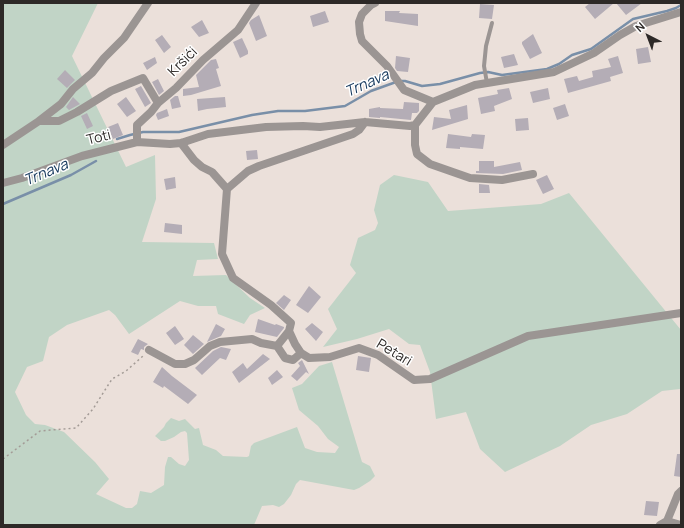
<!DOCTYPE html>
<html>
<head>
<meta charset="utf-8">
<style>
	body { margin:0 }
	#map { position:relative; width:684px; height:528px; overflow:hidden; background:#ebe0da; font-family:Manrope,sans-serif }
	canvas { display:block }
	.frame { position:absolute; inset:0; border:4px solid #2d2927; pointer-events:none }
	.north { position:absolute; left:628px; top:16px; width:40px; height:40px; -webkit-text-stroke:3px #fff; paint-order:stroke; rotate:318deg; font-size:11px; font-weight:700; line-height:16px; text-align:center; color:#2d2927 }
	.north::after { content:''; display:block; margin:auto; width:14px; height:18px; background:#2d2927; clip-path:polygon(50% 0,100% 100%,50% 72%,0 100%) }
</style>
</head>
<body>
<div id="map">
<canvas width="684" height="528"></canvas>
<div class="frame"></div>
<div class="north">N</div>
</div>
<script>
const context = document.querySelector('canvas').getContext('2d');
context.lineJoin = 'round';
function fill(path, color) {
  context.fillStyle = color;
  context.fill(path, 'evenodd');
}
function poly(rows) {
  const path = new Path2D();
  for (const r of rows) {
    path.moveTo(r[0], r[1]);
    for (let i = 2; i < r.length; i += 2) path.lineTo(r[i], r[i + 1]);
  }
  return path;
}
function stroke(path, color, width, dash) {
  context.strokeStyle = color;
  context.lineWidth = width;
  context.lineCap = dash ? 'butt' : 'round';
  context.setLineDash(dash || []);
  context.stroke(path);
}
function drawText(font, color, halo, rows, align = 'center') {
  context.font = font + ' Manrope,sans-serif';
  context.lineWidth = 3;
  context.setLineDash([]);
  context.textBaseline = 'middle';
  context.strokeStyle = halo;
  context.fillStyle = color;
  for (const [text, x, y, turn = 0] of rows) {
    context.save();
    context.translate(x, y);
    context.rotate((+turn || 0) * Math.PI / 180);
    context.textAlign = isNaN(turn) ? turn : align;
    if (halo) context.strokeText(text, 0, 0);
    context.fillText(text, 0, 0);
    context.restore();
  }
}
fill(poly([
	[3,3,98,3,72,56,126,167,155,155,156,199,142,242,214,243,218,259,197,260,193,276,226,275,250,298,265,308,250,315,244,324,218,314,216,306,198,306,180,301,129,334,115,315,109,310,67,325,49,337,43,361,27,367,15,392,26,415,35,424,45,425,64,432,95,462,109,479,96,494,126,508,132,508,137,504,140,491,151,493,164,485,165,467,168,457,171,457,179,464,185,466,189,460,187,433,185,431,181,432,174,437,165,441,161,441,155,436,164,427,166,423,171,418,179,421,185,419,195,429,199,428,203,445,216,450,223,456,247,457,249,456,251,446,254,443,297,427,305,448,317,452,335,453,339,447,328,439,318,426,299,410,292,388,302,384,319,366,332,362,362,462,370,466,375,476,370,481,359,488,354,490,300,480,296,484,291,495,284,504,279,507,273,505,262,506,254,525,3,525],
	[394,175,428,182,448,211,541,204,569,193,681,330,681,390,680,389,662,391,627,414,591,425,560,446,505,472,480,449,466,412,436,419,430,372,420,345,409,344,389,329,357,339,323,347,337,329,328,309,356,273,350,265,358,238,375,230,378,223,374,210,380,185]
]), '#c1d4c6');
stroke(poly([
	[401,81,405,81,422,86,440,84,480,73,488,72,502,75,547,69,559,64,572,55,591,49,633,19,667,11,676,8,681,5],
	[117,139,130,135,143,132,179,132,252,115,278,111,305,111,345,106,371,91,396,82],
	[3,204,71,175,96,161]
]), '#798fa8', 2.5);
fill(poly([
	[590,3,614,3,595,19,585,7],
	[616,3,642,3,626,15],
	[480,4,494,5,492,19,479,18],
	[325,11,329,22,313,27,310,16],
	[385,11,400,11,399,13,418,14,418,26,385,21],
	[259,15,267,36,256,41,249,23,251,20],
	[202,20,209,33,199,37,191,27],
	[533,34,542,53,530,59,522,44,522,42],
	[162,35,171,47,164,53,155,40],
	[242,38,248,51,248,54,240,58,233,42],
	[648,47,651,62,638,64,636,49],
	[514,54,518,65,504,68,501,57],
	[396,56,410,58,408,72,397,71,395,68],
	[618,56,623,73,610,77,611,81,568,93,564,79,577,76,579,81,593,77,592,71,611,67,608,59],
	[155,57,157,63,147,70,143,63],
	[216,59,219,68,216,69,221,86,191,95,183,96,183,89,199,87,196,75,211,60],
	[65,70,75,80,67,88,57,79],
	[158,79,164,91,159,95,152,82],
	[141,86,151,103,145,107,135,89],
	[509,88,512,99,494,106,495,111,481,114,478,98,498,94,497,90],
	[548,88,550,99,533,103,530,92],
	[175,96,178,96,181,107,172,109,170,100],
	[73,97,80,104,69,110,66,107],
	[126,97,136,111,127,117,117,104],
	[225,97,226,107,207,109,198,111,197,99],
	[404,102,419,103,419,111,417,113,412,113,411,120,380,117,380,118,369,117,369,109,380,107,380,108,403,109],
	[565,104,569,116,557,120,553,108],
	[467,105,468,119,432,130,434,117,451,119,449,110],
	[167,109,169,116,158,120,156,115,157,113],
	[87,113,93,126,87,129,81,116],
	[528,118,529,130,516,131,515,119],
	[118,123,123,135,113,139,108,127],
	[448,134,471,137,472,134,485,135,483,149,460,147,460,149,446,148],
	[257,150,258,159,247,160,246,151],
	[479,161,494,161,494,167,520,162,522,170,503,174,476,173,476,171,479,171],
	[547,175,554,189,543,194,536,180],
	[175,177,176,188,166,190,164,179],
	[479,184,489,185,490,193,479,193],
	[165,223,182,225,182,234,164,232],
	[309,286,321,297,308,313,296,305],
	[284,295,291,300,284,310,276,303],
	[258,319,275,325,276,324,284,327,284,328,277,337,255,332],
	[312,323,323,332,316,341,305,329],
	[216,324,225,329,221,336,207,342],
	[175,326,184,339,175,345,166,333],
	[193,335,204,344,193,354,184,345],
	[138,339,148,344,144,347,144,350,141,349,138,355,131,352],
	[221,347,231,349,226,360,220,358,202,375,195,368,213,351],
	[263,354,270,359,239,383,232,372,243,363,247,369],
	[358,356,371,358,369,372,356,370],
	[302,360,309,374,306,372,297,381,291,376,300,366,298,363],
	[162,367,172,376,197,395,188,404,164,386,163,388,153,382],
	[277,370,283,377,272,385,268,378],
	[677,454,681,454,681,477,674,476],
	[646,501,659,502,657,516,644,515]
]), '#b4adb6');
stroke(poly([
	[3,459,40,431,76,428,93,409,112,379,126,371,143,356]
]), '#a39b96', 1.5, [2, 3]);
stroke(poly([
	[487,83,484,66,486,46,492,23]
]), '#9b9593', 4);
stroke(poly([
	[375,3,371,5,362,14,359,22,360,34,362,41,387,66,404,90,433,102],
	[39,121,61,104,73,89,92,73,104,58,124,38,148,3],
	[415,125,415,145,417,154,430,164,470,178,502,180,533,174],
	[137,142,137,125,151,112,158,103,176,88,203,60,238,30,256,3],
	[181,143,194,160,202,167,212,172,227,189,222,254,233,278,271,305,291,323,289,331,295,344,301,353,309,358,330,357,359,348,378,355,414,380,430,379,528,336,681,313],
	[3,145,39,121,59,121,77,112,111,91,143,78,158,103],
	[3,183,22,178,82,156,137,142,170,144,181,143,208,134,266,127,303,126,320,127,365,122,410,126,415,125,433,102,475,85,554,72,594,53,620,35,636,26,681,12],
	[227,189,248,171,259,166,353,134,359,130,365,122],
	[277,346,285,358,293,360,301,353],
	[149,350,175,364,185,364,194,360,210,346,220,342,252,339,261,343,277,346,289,331],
	[667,521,681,525],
	[660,525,667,521,678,494,681,491]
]), '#9b9593', 8);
drawText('14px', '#2d2927', '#fff', [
	["Kršići",183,62,-45],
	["Toti",99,138,-14],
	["Petari",394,353,31]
]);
drawText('italic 15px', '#15385d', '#fff', [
	["Trnava",367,84,-24],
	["Trnava",46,173,-23]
]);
</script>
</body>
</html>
